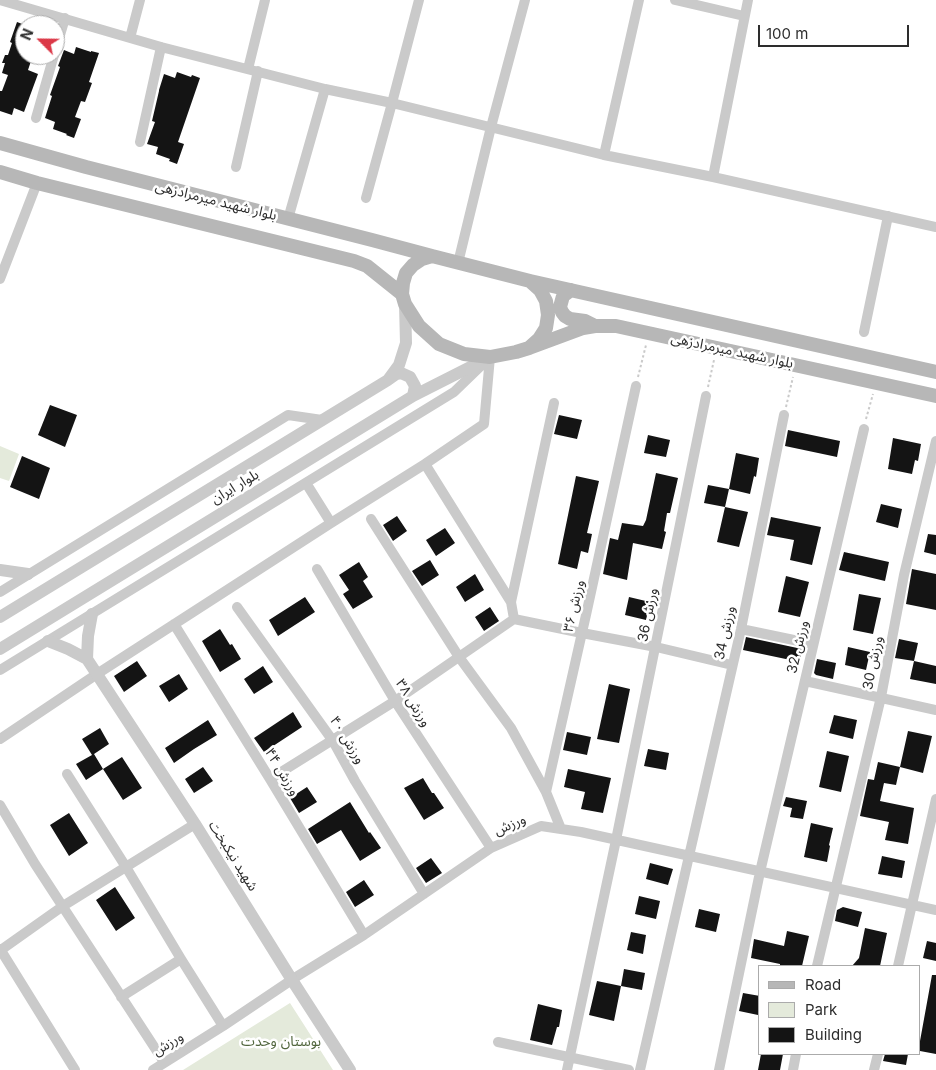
<!DOCTYPE html>
<html>
<head>
<meta charset="utf-8">
<style>
	body { margin:0 }
	#map { position:relative; width:936px; height:1070px; overflow:hidden; background:#fff; font-family:Inter,sans-serif }
	canvas { display:block }
	.legend { position:absolute; left:758px; top:965px; width:162px; height:90px; box-sizing:border-box; background:#fff; border:1px solid #ababab; margin:0; padding:6px 9px; list-style:none; font-size:15px; color:#2d2d2d }
	.legend li { display:flex; align-items:center; gap:10px; height:25px }
	.legend b { width:25px; border:1px solid #ababab }
	.north { position:absolute; left:15px; top:15px; width:50px; height:50px; box-sizing:border-box; background:#fff; border:1px solid #ababab; border-radius:50%; rotate:293deg; font-size:14px; font-weight:700; line-height:20px; text-align:center; color:#2d2d2d }
	.north::after { content:''; display:block; margin:auto; width:18px; height:22px; background:#db3847; clip-path:polygon(50% 0,100% 100%,50% 72%,0 100%) }
	.scale { position:absolute; left:758px; top:25px; width:151px; height:22px; box-sizing:border-box; border:2px solid #2d2d2d; border-top:0; padding-left:6px; font-size:15px; line-height:18px; white-space:nowrap; color:#2d2d2d; -webkit-text-stroke:4px #fff; paint-order:stroke }
</style>
</head>
<body>
<div id="map">
<canvas width="936" height="1070"></canvas>
<ul class="legend">
<li><b style="height:6px;background:#b7b7b7"></b>Road</li>
<li><b style="height:14px;background:#e4eadb"></b>Park</li>
<li><b style="height:14px;background:#141414"></b>Building</li>
</ul>
<div class="north">N</div>
<div class="scale">100 m</div>
</div>
<script>
const context = document.querySelector('canvas').getContext('2d');
context.lineJoin = 'round';
function fill(path, color) {
  context.fillStyle = color;
  context.fill(path, 'evenodd');
}
function poly(rows) {
  const path = new Path2D();
  for (const r of rows) {
    path.moveTo(r[0], r[1]);
    for (let i = 2; i < r.length; i += 2) path.lineTo(r[i], r[i + 1]);
  }
  return path;
}
function stroke(path, color, width, dash) {
  context.strokeStyle = color;
  context.lineWidth = width;
  context.lineCap = dash ? 'butt' : 'round';
  context.setLineDash(dash || []);
  context.stroke(path);
}
function drawText(font, color, halo, rows, align = 'center') {
  context.font = font + ' Inter,"Noto Sans Arabic",sans-serif';
  context.lineWidth = 5;
  context.setLineDash([]);
  context.textBaseline = 'middle';
  context.strokeStyle = halo;
  context.fillStyle = color;
  for (const [text, x, y, turn = 0] of rows) {
    context.save();
    context.translate(x, y);
    context.rotate((+turn || 0) * Math.PI / 180);
    context.textAlign = isNaN(turn) ? turn : align;
    if (halo) context.strokeText(text, 0, 0);
    context.fillText(text, 0, 0);
    context.restore();
  }
}
fill(poly([
	[0,446,19,454,9,481,0,478],
	[290,1003,333,1070,183,1070]
]), '#e4eadb');
fill(poly([
	[17,22,25,25,25,55,33,55,28,70,38,74,24,112,14,108,12,115,0,111,0,91,2,91,8,75,2,73,5,63,2,63,5,55,8,55,12,43,10,42],
	[76,47,91,52,91,51,99,53,89,82,92,83,85,102,81,101,75,117,81,119,74,138,66,135,67,134,53,129,55,122,45,118,52,96,50,95,60,67,58,66,64,50,74,54],
	[177,72,191,77,192,75,200,78,178,142,184,144,177,164,169,161,170,159,156,154,158,147,147,144,155,122,152,121,159,91,159,90,164,74,175,78],
	[50,405,77,415,65,447,38,435],
	[559,415,582,420,577,439,554,434],
	[788,430,840,441,837,457,785,446],
	[648,435,670,440,666,457,644,453],
	[893,438,921,444,918,461,915,460,912,474,888,469],
	[736,453,759,458,756,477,754,476,750,494,729,489],
	[22,456,50,468,39,499,10,487],
	[656,473,678,478,670,513,667,513,664,531,666,532,662,549,633,543,627,580,603,574,610,538,618,540,622,523,643,526,646,520],
	[576,476,599,481,587,533,592,534,588,553,581,551,577,569,558,564],
	[708,485,729,489,725,507,704,503],
	[881,504,902,509,898,528,876,522],
	[725,507,748,512,739,547,717,542],
	[397,516,407,531,393,541,383,525],
	[771,517,821,527,812,565,790,560,794,540,767,535],
	[445,528,455,543,436,556,426,540],
	[928,534,936,535,936,555,924,552],
	[844,552,889,562,885,581,839,570],
	[430,560,439,575,422,586,412,571],
	[359,562,368,577,363,581,373,597,353,609,343,594,349,590,339,575],
	[912,569,936,574,936,610,906,604],
	[475,574,484,590,465,602,456,587],
	[786,576,809,582,800,617,778,612],
	[859,594,881,598,873,634,853,630],
	[305,597,315,612,278,636,269,620],
	[629,597,650,602,646,620,625,615],
	[490,607,499,621,484,631,475,617],
	[220,629,230,645,232,644,241,659,220,672,202,641],
	[746,637,802,649,800,662,743,650],
	[899,639,918,643,914,661,895,658],
	[848,647,870,652,866,670,845,665],
	[817,659,836,663,833,679,816,675,814,673],
	[137,661,147,676,124,692,114,676],
	[914,661,936,666,936,684,910,679],
	[263,666,273,682,254,694,244,679],
	[179,674,188,689,169,702,159,686],
	[609,684,630,689,619,743,597,739],
	[293,712,302,727,264,752,254,738],
	[834,715,857,720,853,739,829,733],
	[208,720,217,735,194,749,174,763,165,748],
	[100,728,109,744,94,754,103,769,86,780,76,764,92,755,82,739],
	[908,731,932,736,923,773,900,767],
	[567,732,591,737,587,755,563,750],
	[648,749,669,753,666,770,644,766],
	[827,751,849,756,841,792,819,787],
	[122,757,142,788,123,800,103,769],
	[878,762,900,767,896,785,884,783,880,801,914,808,908,844,885,840,889,822,860,816,868,779,874,780],
	[203,767,213,781,194,793,185,779],
	[568,769,611,778,603,813,581,809,585,792,564,787],
	[423,778,432,793,434,793,444,808,424,820,404,788],
	[307,787,317,802,299,813,290,798],
	[786,797,807,801,803,819,790,817,792,808,783,806],
	[350,802,369,833,370,832,381,848,360,861,341,830,317,844,308,829],
	[69,813,88,843,69,856,50,825],
	[811,823,833,828,829,845,830,846,827,862,804,857],
	[882,856,905,861,902,878,878,874],
	[431,858,442,873,426,883,416,868],
	[650,863,673,869,668,885,646,879],
	[364,880,374,895,355,907,346,892],
	[115,887,135,918,116,931,96,900],
	[639,896,660,901,656,919,635,914],
	[843,907,862,912,858,927,835,921,837,910],
	[699,909,720,914,716,932,695,927],
	[865,928,887,933,880,966,852,966,859,958],
	[787,931,809,936,802,966,780,966,780,964,751,958,754,939,784,946],
	[631,932,646,935,643,954,627,950],
	[927,941,936,943,936,961,923,958],
	[624,969,645,973,642,990,621,986],
	[932,975,936,975,936,1054,920,1051,920,1041],
	[597,981,621,986,614,1021,589,1015],
	[743,993,760,996,758,1015,739,1011],
	[538,1004,562,1010,559,1027,557,1027,552,1045,530,1040],
	[761,1054,783,1054,780,1070,758,1070],
	[885,1054,908,1054,906,1065,883,1061]
]), '#141414');
stroke(poly([
	[638,377,646,345],
	[708,387,714,360],
	[786,407,793,377],
	[866,419,873,394]
]), '#cacaca', 2, [2.5, 2.5]);
stroke(poly([
	[0,0,161,47,325,89,392,103,604,155,713,177,936,227],
	[675,0,744,16],
	[130,38,140,0],
	[55,52,65,18],
	[248,69,265,0],
	[36,118,54,55],
	[140,142,161,47],
	[604,155,639,0],
	[236,167,258,71],
	[713,177,748,0],
	[366,198,392,103,419,0],
	[288,219,325,89],
	[458,263,491,127,525,0],
	[0,279,37,183],
	[864,332,888,216],
	[425,464,511,602,514,619],
	[306,483,331,523],
	[371,519,459,657,511,728,546,792],
	[317,569,395,701,491,848],
	[0,592,288,415,322,420],
	[511,602,554,403],
	[237,607,333,741,355,781,424,894],
	[174,624,270,779,364,935],
	[741,629,813,644],
	[0,670,454,392,484,363],
	[805,681,936,710],
	[0,739,97,674,331,523,425,464,484,424,490,357],
	[67,774,126,867,181,959,223,1026],
	[270,779,395,701,514,619,582,633,656,647,732,665],
	[0,805,35,864,164,1062],
	[561,829,546,792,586,615,636,386],
	[0,949,75,1070],
	[1,950,63,906,195,824],
	[817,966,881,697,904,575,936,441],
	[898,966,936,799],
	[121,997,181,959],
	[498,1042,629,1070],
	[153,1070,223,1026,296,977,364,935,491,848,541,826,581,832,936,910],
	[567,1070,616,840,706,396],
	[640,1070,741,629,784,415],
	[719,1070,760,872,864,429],
	[793,1070,796,1054],
	[874,1070,878,1054]
]), '#cacaca', 10);
stroke(poly([
	[389,379,396,374,401,373,410,377,415,386,413,396],
	[0,570,28,574],
	[0,617,388,380,399,365,406,343,405,304],
	[48,641,68,649,87,659,195,824,292,980,350,1070],
	[0,649,413,396,490,357],
	[87,659,88,636,92,614]
]), '#cacaca', 12);
stroke(poly([
	[0,143,86,167,372,240,432,256],
	[0,172,37,183,354,261,367,266,402,294],
	[432,256,530,281,540,290,546,301,548,315,546,328,539,339,529,348,516,352,490,357,464,354,439,344,419,326,405,304,402,294,403,283,406,273,413,265,422,259,432,256],
	[530,281,936,372],
	[571,290,563,296,560,307,562,312,565,316,570,319,585,321,593,325],
	[529,348,583,328,595,326,616,326,936,396]
]), '#b7b7b7', 14);
drawText('14px', '#2d2d2d', '#fff', [
	["بلوار شهید میرمرادزهی",216,201,14],
	["بلوار شهید میرمرادزهی",732,351,12],
	["بلوار ایران",235,487,-31],
	["ورزش ۳۶",574,606,-77],
	["ورزش 36",648,615,-79],
	["ورزش 34",725,633,-78],
	["ورزش 32",798,647,-77],
	["ورزش 30",873,663,-79],
	["ورزش ۳۸",413,703,58],
	["ورزش ۴۰",347,740,58],
	["ورزش ۴۴",282,772,59],
	["ورزش",510,825,-24],
	["شهید نیکبخت",233,856,58],
	["ورزش",168,1044,-32]
]);
drawText('14px', '#51663d', '#fff', [
	["بوستان وحدت",281,1042]
]);
</script>
</body>
</html>
